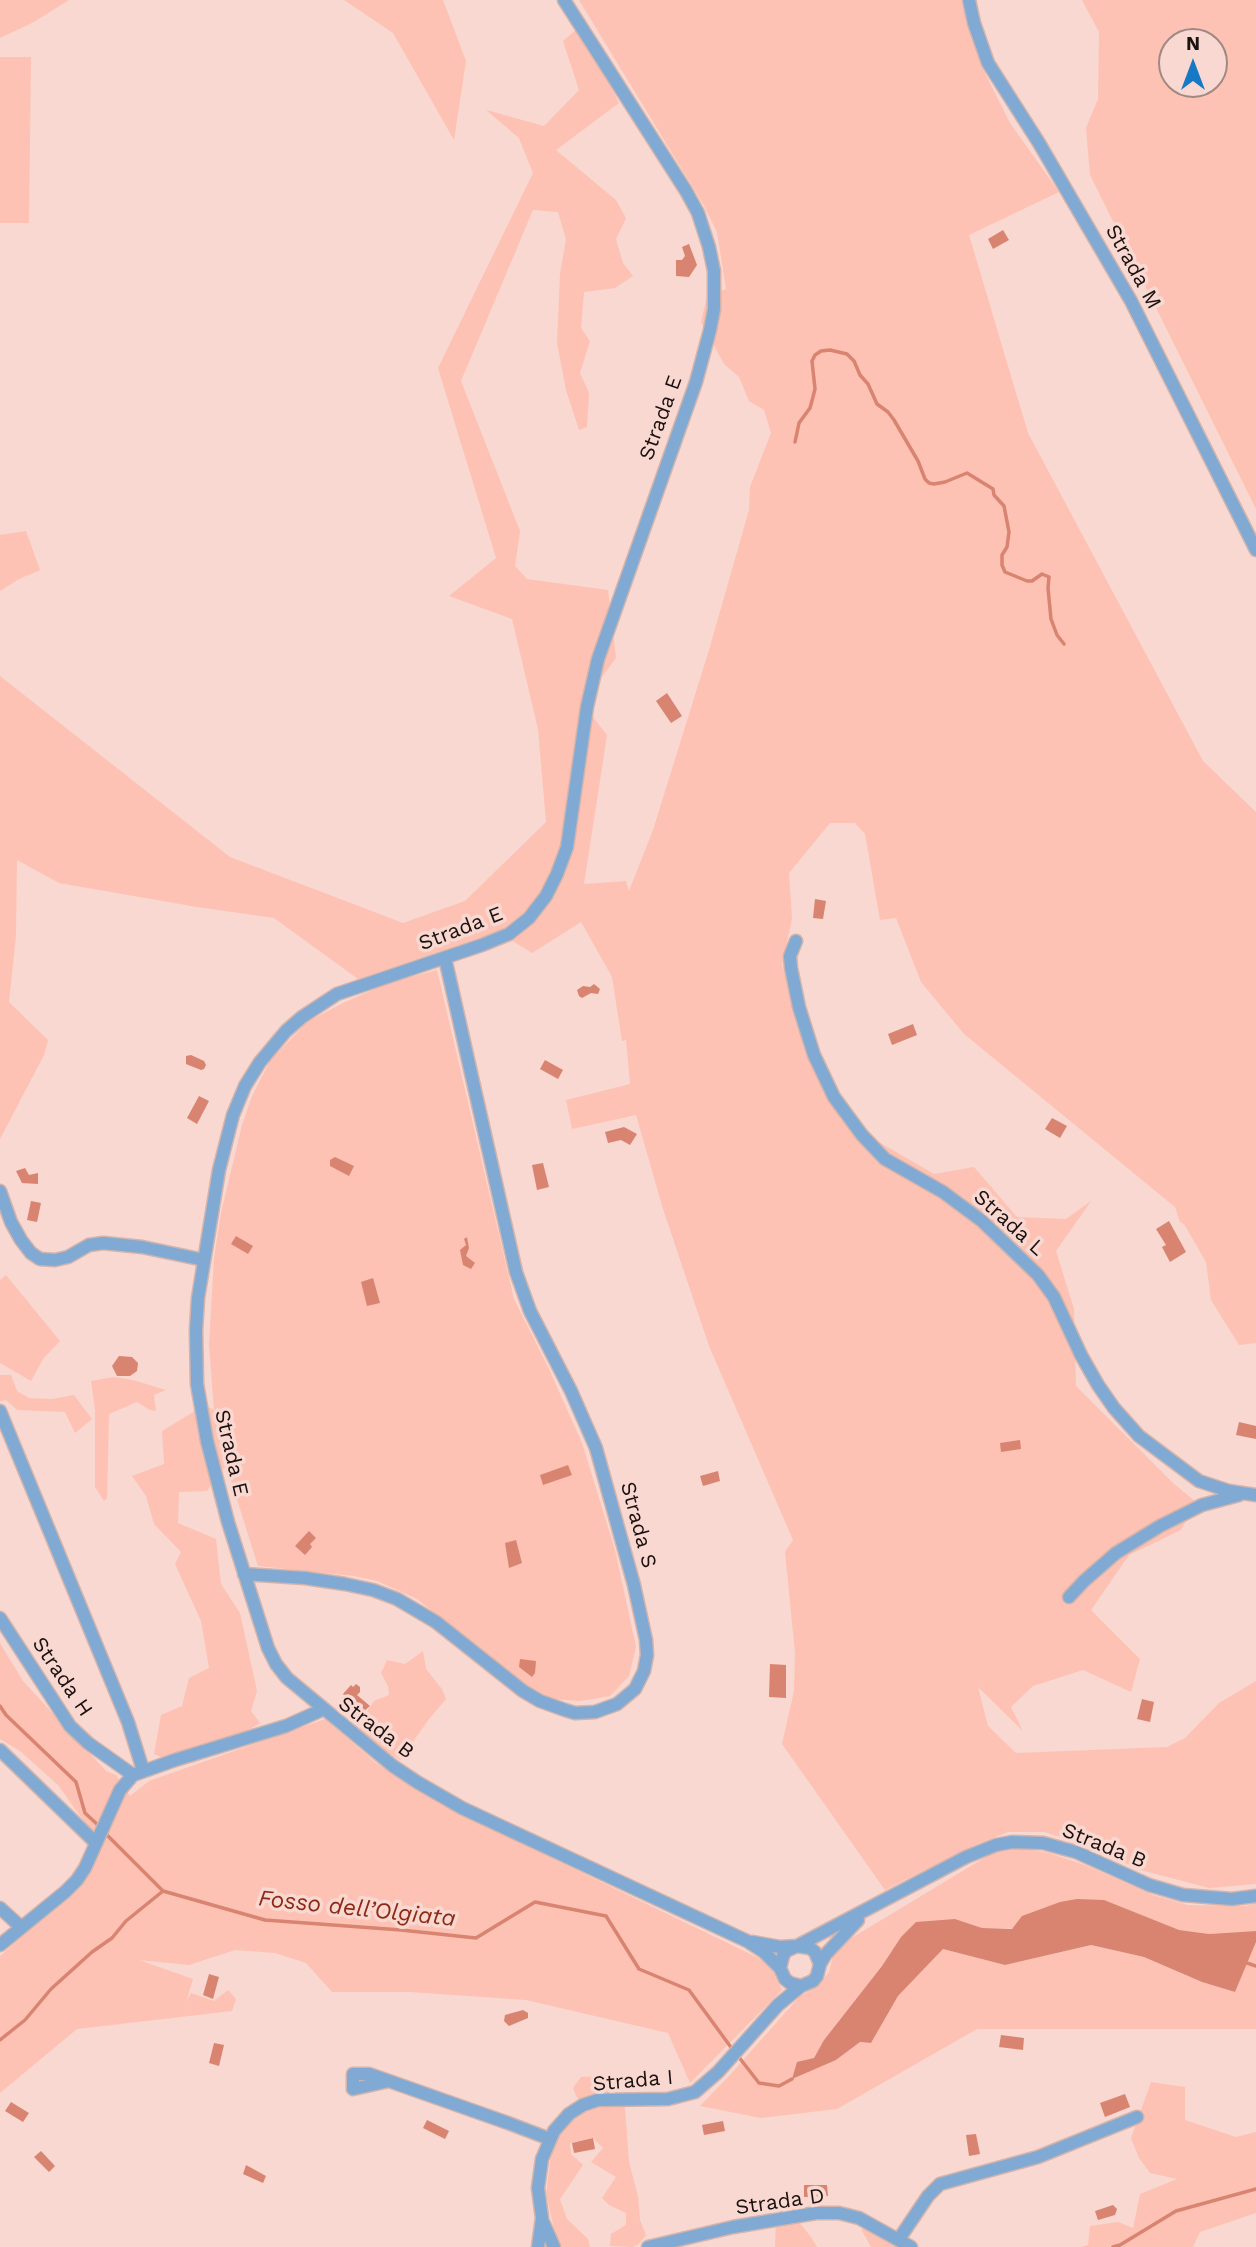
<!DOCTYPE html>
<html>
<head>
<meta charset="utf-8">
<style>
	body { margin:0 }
	#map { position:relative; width:1256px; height:2247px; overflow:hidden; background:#f8d8d0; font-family:"Work Sans",sans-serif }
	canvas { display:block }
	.north { position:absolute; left:1158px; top:28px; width:70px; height:70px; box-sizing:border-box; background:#f8d8d0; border:2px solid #a08883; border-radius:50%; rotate:0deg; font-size:19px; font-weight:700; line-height:28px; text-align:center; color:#1b110f }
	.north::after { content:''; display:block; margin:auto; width:24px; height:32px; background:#1679c5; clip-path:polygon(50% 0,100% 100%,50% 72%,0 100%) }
</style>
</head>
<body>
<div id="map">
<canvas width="1256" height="2247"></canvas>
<div class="north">N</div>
</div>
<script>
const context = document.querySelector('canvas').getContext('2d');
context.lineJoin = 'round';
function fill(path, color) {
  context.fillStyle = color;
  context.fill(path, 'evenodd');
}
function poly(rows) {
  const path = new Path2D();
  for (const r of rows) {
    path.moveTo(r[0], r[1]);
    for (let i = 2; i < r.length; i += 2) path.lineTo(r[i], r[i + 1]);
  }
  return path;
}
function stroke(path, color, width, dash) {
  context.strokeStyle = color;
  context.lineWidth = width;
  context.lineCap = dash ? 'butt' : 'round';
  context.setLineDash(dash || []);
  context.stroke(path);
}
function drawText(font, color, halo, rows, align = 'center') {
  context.font = font + ' "Work Sans",sans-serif';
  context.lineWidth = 7;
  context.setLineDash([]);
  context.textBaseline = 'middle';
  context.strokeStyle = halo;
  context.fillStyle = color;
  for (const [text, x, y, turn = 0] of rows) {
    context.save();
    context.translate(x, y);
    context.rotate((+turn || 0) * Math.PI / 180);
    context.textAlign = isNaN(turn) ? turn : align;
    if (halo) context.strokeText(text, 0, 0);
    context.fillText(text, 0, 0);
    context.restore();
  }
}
fill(poly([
	[0,0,69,0,32,23,0,38],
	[344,0,443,0,466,61,454,140,393,33],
	[579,0,961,0,981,65,1010,123,1059,192,969,235,1028,433,1203,761,1256,812,1256,1343,1239,1345,1211,1300,1206,1262,1184,1224,1180,1222,1175,1207,964,1034,921,982,896,918,880,920,865,834,855,823,830,823,789,873,792,919,782,965,799,1022,841,1120,934,1174,974,1167,1017,1217,1066,1219,1091,1201,1056,1251,1074,1309,1076,1386,1173,1483,1196,1502,1181,1530,1129,1555,1091,1610,1140,1659,1131,1692,1083,1670,1033,1686,1011,1707,1023,1731,978,1687,988,1726,1016,1753,1167,1747,1185,1738,1219,1703,1256,1681,1256,1884,1209,1888,1137,1869,1097,1848,1044,1832,1008,1832,974,1845,885,1890,782,1744,794,1691,795,1653,785,1552,793,1540,709,1346,663,1209,636,1115,572,1129,566,1100,630,1084,626,1040,622,1041,612,977,581,922,532,953,498,932,358,979,274,918,197,907,59,883,17,860,16,935,9,1002,48,1040,44,1055,0,1139,0,676,230,857,403,923,465,901,546,822,538,729,512,619,449,596,496,558,438,368,533,173,519,138,486,110,544,126,579,90,563,41,577,29,603,70,619,103,556,150,616,200,626,218,616,239,623,263,633,276,615,288,584,292,581,328,590,341,580,373,589,393,587,427,579,430,566,390,557,343,560,274,566,239,558,212,533,210,461,381,520,531,515,566,527,579,608,590,616,658,582,703,607,735,584,884,626,881,629,891,653,830,709,650,749,510,750,487,771,433,764,410,749,401,739,377,724,364,701,322,707,296,726,289,717,232,703,204],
	[1082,0,1256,0,1256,509,1090,175,1086,128,1098,99,1099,32],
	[1172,42,1214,42,1214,84,1172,84],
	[0,57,31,57,29,223,0,223],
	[26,531,40,570,19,579,0,591,0,535],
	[437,970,514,1299,548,1367,582,1443,615,1550,636,1647,629,1676,610,1696,580,1701,551,1699,519,1681,417,1599,377,1581,354,1576,258,1566,227,1468,223,1469,207,1491,179,1492,178,1523,216,1539,221,1584,240,1613,257,1691,251,1711,260,1723,194,1763,168,1760,154,1754,161,1715,182,1706,189,1678,209,1668,201,1621,175,1564,181,1552,154,1524,146,1496,132,1476,164,1464,162,1431,205,1405,214,1410,209,1345,214,1258,221,1213,242,1125,252,1096,270,1061,307,1022,343,1003,388,983],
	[6,1275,60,1341,43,1359,31,1381,0,1363,0,1280],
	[0,1375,11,1375,17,1391,29,1398,52,1399,74,1395,92,1419,75,1433,65,1412,17,1410,6,1400,0,1401],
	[114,1377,133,1380,166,1390,154,1395,156,1411,150,1410,137,1402,109,1414,107,1498,104,1501,95,1487,95,1410,91,1381],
	[0,1643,23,1681,106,1771,116,1775,130,1796,149,1781,325,1719,375,1762,440,1804,771,1964,782,1990,690,2083,668,2033,526,2000,410,1992,332,1992,306,1963,275,1953,235,1950,189,1965,139,1960,193,1979,186,2002,191,1993,214,2001,228,1990,236,1999,232,2011,77,2029,0,2093,0,1956,84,1880,101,1845,58,1785,20,1751,0,1739],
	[423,1651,426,1669,442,1689,446,1699,429,1719,400,1760,359,1735,361,1721,374,1701,389,1695,388,1686,381,1673,387,1660,405,1664],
	[1022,1848,1049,1853,1085,1865,1153,1895,1188,1905,1247,1906,1256,1903,1256,1931,1209,1934,1179,1930,982,1928,955,1919,901,1937,882,1966,824,2040,814,2058,794,2074,792,2078,836,2060,860,2042,871,2043,898,1996,943,1949,1005,1965,1091,1945,1144,1957,1202,1982,1235,1992,1256,1942,1256,2029,977,2029,837,2109,761,2118,700,2106,730,2075,800,1996,818,1986,829,1972,835,1948,994,1852],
	[601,2076,614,2083,625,2108,629,2162,638,2196,640,2220,646,2235,639,2244,633,2247,610,2246,611,2234,626,2225,626,2213,609,2205,602,2198,616,2177,591,2162,603,2148,593,2138,570,2143,571,2154,583,2165,560,2199,567,2219,588,2239,590,2247,563,2247,558,2245,546,2195,552,2145,581,2102,576,2096,573,2088,581,2077],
	[1151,2082,1185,2087,1185,2120,1236,2137,1256,2132,1256,2213,1200,2232,1193,2247,1081,2247,1088,2245,1090,2226,1118,2222,1133,2228,1140,2194,1177,2179,1150,2173,1139,2158,1131,2138],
	[794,2216,811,2237,817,2247,775,2247,776,2219],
	[861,2229,874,2230,901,2247,871,2247]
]), '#fdc2b4');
fill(poly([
	[1003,230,1009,240,993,249,988,239],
	[689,244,697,265,689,277,676,276,676,260,682,260,685,256,682,247],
	[667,693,682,716,671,723,656,701],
	[815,899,826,901,823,919,813,918],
	[594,984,600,989,598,994,591,993,582,998,579,996,577,990,583,986,590,987],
	[913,1024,917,1035,892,1045,888,1034],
	[191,1055,204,1061,206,1065,204,1069,201,1070,186,1064,186,1056],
	[545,1060,563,1070,558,1079,540,1069],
	[199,1096,209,1101,197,1124,187,1118],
	[1052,1118,1067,1126,1060,1138,1045,1129],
	[624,1127,637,1134,630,1145,621,1140,608,1143,605,1132],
	[335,1157,354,1166,349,1176,330,1166,330,1160],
	[543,1163,549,1187,537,1190,532,1165],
	[25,1168,29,1175,38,1173,38,1184,22,1183,16,1171],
	[31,1201,41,1203,37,1222,27,1220],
	[1169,1221,1186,1252,1170,1262,1162,1247,1166,1245,1156,1229],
	[236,1236,253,1246,248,1254,231,1244],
	[467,1237,469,1248,466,1256,475,1263,471,1269,463,1265,460,1250,466,1245,464,1239],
	[373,1278,380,1303,367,1306,361,1282],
	[119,1356,132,1357,138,1363,137,1371,130,1376,117,1376,112,1366],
	[1239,1422,1256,1426,1256,1439,1236,1435],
	[1020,1440,1021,1449,1001,1452,1000,1443],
	[568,1465,572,1475,543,1485,540,1475],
	[718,1471,720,1481,703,1486,700,1476],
	[309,1531,316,1538,310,1544,312,1547,305,1555,295,1546],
	[516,1540,522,1563,509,1568,505,1543],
	[520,1659,536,1661,535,1673,532,1677,519,1667],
	[770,1664,786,1665,786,1698,769,1697],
	[356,1684,360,1687,360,1692,357,1695,370,1706,362,1713,343,1694,351,1685,353,1687],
	[1142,1699,1154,1702,1150,1722,1137,1719],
	[1077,1899,1104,1900,1179,1930,1209,1934,1256,1931,1256,1942,1235,1992,1202,1982,1144,1957,1091,1945,1005,1965,943,1949,898,1996,871,2043,860,2042,836,2060,792,2079,797,2062,814,2058,824,2040,882,1966,901,1937,916,1922,955,1919,982,1928,1012,1929,1022,1916,1060,1902],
	[209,1974,219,1977,213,1999,203,1995],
	[523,2010,528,2013,528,2018,509,2026,504,2021,505,2015],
	[1001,2035,1024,2038,1023,2050,999,2047],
	[214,2043,224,2045,219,2066,209,2063],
	[1125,2094,1130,2107,1105,2117,1100,2103],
	[11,2102,29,2113,23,2122,5,2111],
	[427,2120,449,2131,445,2139,423,2128],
	[723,2121,725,2131,704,2135,702,2125],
	[976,2134,980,2154,969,2156,966,2135],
	[593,2138,595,2149,574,2153,572,2143],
	[41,2151,55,2166,49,2172,34,2157],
	[246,2165,266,2176,263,2183,243,2174],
	[804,2185,827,2185,828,2196,804,2197],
	[1113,2205,1117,2209,1115,2215,1098,2220,1095,2211]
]), '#d88471');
stroke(poly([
	[795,442,799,423,810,408,813,397,815,389,812,361,815,355,821,351,830,350,847,354,854,361,860,375,868,384,877,404,888,412,894,420,918,461,925,479,929,483,934,484,945,482,967,473,993,489,994,495,1004,506,1009,532,1007,547,1002,555,1002,565,1005,572,1027,581,1032,581,1042,574,1049,577,1048,588,1051,619,1057,635,1064,644],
	[0,1706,6,1715,76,1782,85,1813,99,1826],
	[104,1832,163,1891,265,1920,401,1930,476,1938,535,1902,606,1916,639,1969,689,1990,733,2050],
	[1247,1963,1256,1966],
	[0,2040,25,2020,51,1989,92,1952,112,1938,126,1921,163,1891],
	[738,2056,759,2083,779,2086,792,2079],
	[1113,2247,1120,2245,1176,2211,1256,2189]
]), '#d88471', 3.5);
const minor = poly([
	[564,0,686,191,698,213,709,247,714,271,714,309,710,330,696,382,598,659,587,707,567,847,557,874,546,896,529,918,509,934,482,945,337,994,302,1017,286,1031,260,1062,245,1086,233,1115,219,1170,198,1298,196,1330,197,1384,207,1441,228,1522,268,1648,276,1664,287,1678,393,1766,417,1782,462,1808,747,1941,764,1952,780,1968,785,1979,790,1983,801,1986,813,1981,817,1976,820,1964,815,1952,810,1948,797,1946,786,1951,783,1956,780,1968],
	[969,0,974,23,988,63,1039,143,1131,301,1256,550],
	[796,941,790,956,791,968,799,1007,814,1055,834,1097,862,1135,885,1159,943,1192,982,1221,1038,1275,1054,1297,1081,1355,1098,1385,1114,1408,1139,1436,1199,1481,1229,1491,1256,1495],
	[0,1191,11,1222,21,1240,31,1253,40,1259,55,1260,68,1257,89,1245,103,1243,142,1247,204,1260],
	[0,1411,128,1722,143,1770],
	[244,1574,305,1578,345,1584,373,1590,397,1599,436,1622,523,1691,540,1701,565,1710,575,1713,595,1712,617,1704,635,1689,644,1671,647,1655,646,1640,634,1585,596,1448,571,1391,530,1311,516,1272,445,958],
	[1069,1597,1084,1581,1116,1553,1160,1526,1202,1505,1239,1495],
	[0,1618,70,1726,88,1743,133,1775],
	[0,1750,96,1843],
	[0,1908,21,1927],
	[753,1942,780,1947,797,1946,966,1857,996,1845,1012,1842,1043,1843,1076,1852,1149,1885,1183,1895,1232,1899,1256,1896],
	[0,1945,65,1892,77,1880,85,1868,120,1790,133,1775,175,1760,286,1726,324,1709],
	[820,1964,826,1954,858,1920],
	[389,2081,353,2089,353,2074,369,2074,389,2081,508,2123,550,2139],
	[543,2222,554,2247],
	[899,2239,928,2196,940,2184,1038,2157,1137,2117],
	[538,2247,542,2218,538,2188,542,2159,554,2131,569,2114,583,2105,598,2100,668,2099,695,2092,718,2072,778,2005,801,1986],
	[648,2247,733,2227,816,2213,839,2213,859,2218,911,2247]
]);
stroke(minor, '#d0b4ad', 15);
stroke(minor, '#80aad3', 12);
drawText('21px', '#1b110f', '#f8d8d0', [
	["Strada M",1133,267,61],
	["Strada E",661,418,-70],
	["Strada E",461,929,-21],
	["Strada L",1009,1223,42],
	["Strada E",231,1453,77],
	["Strada S",638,1525,75],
	["Strada H",62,1677,56],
	["Strada B",376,1728,37],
	["Strada B",1104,1846,22],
	["Strada I",633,2081,-5],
	["Strada D",780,2202,-8]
]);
drawText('italic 23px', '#8d2914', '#f8d8d0', [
	["Fosso dell’Olgiata",357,1909,6]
]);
</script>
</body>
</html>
